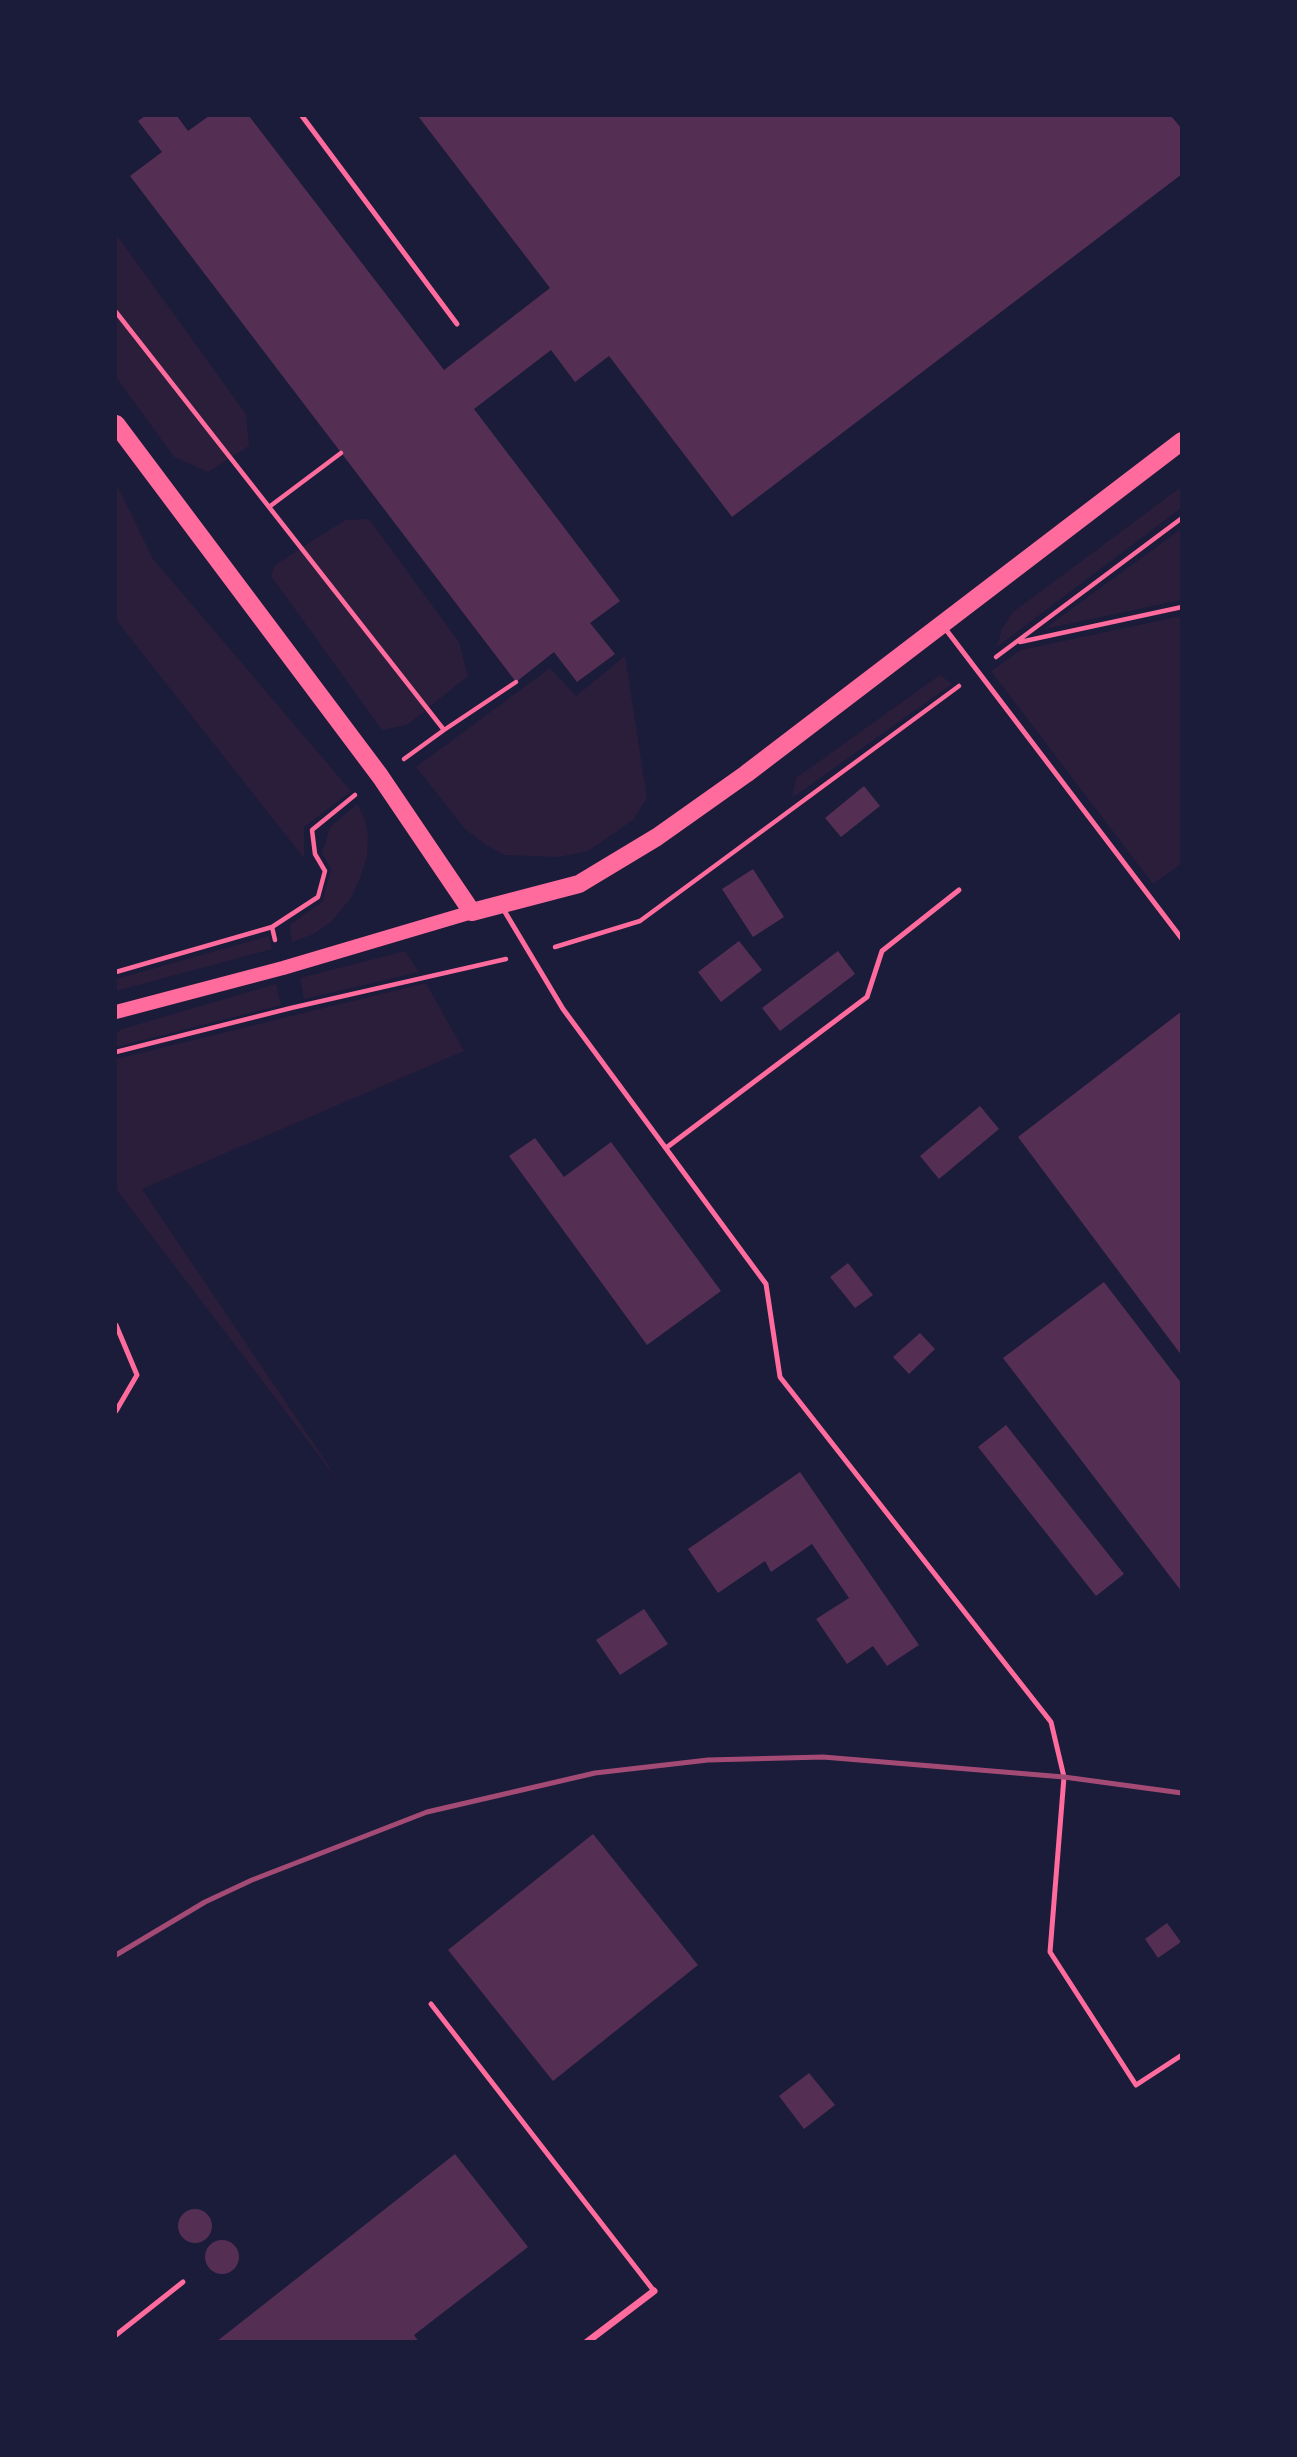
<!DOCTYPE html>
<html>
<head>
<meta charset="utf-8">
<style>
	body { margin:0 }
	#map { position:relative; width:1297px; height:2457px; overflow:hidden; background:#1b1b3a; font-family:"Fira Sans",sans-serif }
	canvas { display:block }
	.frame { position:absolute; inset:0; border:117px solid #1b1b3a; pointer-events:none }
</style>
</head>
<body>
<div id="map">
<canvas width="1297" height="2457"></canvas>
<div class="frame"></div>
</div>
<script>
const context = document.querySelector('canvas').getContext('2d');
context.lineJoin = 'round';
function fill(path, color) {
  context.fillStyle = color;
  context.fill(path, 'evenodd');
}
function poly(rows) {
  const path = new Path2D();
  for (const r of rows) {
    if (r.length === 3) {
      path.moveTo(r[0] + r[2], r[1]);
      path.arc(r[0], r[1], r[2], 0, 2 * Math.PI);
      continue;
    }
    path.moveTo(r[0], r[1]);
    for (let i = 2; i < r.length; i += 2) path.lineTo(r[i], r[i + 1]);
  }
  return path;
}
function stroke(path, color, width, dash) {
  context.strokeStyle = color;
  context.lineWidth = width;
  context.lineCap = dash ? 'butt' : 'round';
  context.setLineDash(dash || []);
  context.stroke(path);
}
fill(poly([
	[116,234,246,414,249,446,208,472,174,457,116,377],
	[116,483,153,559,351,791,304,827,304,858,116,620],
	[1181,487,1181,508,997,647,1002,629,1013,612],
	[369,519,459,642,468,676,407,725,382,730,271,576,275,565,345,520],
	[1181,529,1181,600,1044,629],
	[1181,616,1181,864,1153,884,991,671,1021,650],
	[625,656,647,798,633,820,588,851,559,857,504,855,486,845,465,829,416,767,550,668,576,696],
	[940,675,952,684,792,798,796,778],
	[357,804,365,819,368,836,367,857,360,878,351,898,332,921,314,934,292,942,290,925,323,901,331,868,322,854,330,827],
	[269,936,272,949,116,991,116,979],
	[405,951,419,972,304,999,300,978],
	[426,983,464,1051,142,1189,343,1487,116,1189,116,1059],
	[276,984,281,1005,116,1047,116,1033,122,1029]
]), '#2a1e3b');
fill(poly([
	[145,116,177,116,188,131,209,116,249,116,444,370,550,288,418,116,1171,116,1182,129,1182,174,732,517,609,356,575,382,551,350,474,409,620,601,590,623,615,654,577,682,554,652,516,682,130,176,162,152,138,121],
	[864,786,880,806,841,837,825,818],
	[753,869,784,917,753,937,722,889],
	[739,941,762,970,721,1002,698,972],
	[838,951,855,974,780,1031,762,1008],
	[1182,1011,1182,1356,1018,1137],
	[980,1106,999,1129,939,1179,920,1156],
	[535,1138,564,1177,611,1142,721,1291,647,1345,509,1156],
	[848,1263,873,1295,855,1308,830,1277],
	[1104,1282,1182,1384,1182,1592,1003,1358],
	[920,1333,935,1349,909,1374,893,1357],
	[1006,1425,1124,1574,1096,1596,978,1447],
	[800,1472,919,1645,887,1666,873,1646,847,1664,816,1619,849,1598,812,1544,771,1572,765,1561,718,1593,688,1549],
	[644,1609,668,1644,620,1675,596,1640],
	[593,1834,698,1965,553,2081,448,1950],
	[1167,1923,1181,1942,1158,1958,1145,1939],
	[809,2073,835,2105,804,2129,779,2096],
	[455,2154,528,2247,414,2335,419,2342,216,2342],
	[195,2226,17],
	[222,2257,17]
]), '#542f53');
stroke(poly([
	[116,312,444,730,404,759],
	[269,507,341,453],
	[1020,642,1182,607],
	[996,657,1182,518],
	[444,730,516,682],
	[275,940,272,927,318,897,325,871,315,854,312,830,355,795],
	[555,947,640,921,959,686],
	[116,972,272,927],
	[116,1052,291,1008,506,959]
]), '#ff6b9d', 4.5);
stroke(poly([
	[302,116,457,324],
	[944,627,1182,939],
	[502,907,563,1009,766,1284,780,1377,1051,1722,1064,1777,1050,1952,1136,2085,1182,2055],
	[666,1148,867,997,882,951,959,890],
	[116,1325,137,1375,116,1411],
	[431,2004,654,2291],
	[116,2335,183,2282]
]), '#ff6b9d', 5);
stroke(poly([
	[587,2342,654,2291]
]), '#ff6b9d', 7);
stroke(poly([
	[116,1012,283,968,472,912]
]), '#ff6b9d', 14);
stroke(poly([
	[116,424,380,776,472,912,579,884,657,837,746,774,1182,441]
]), '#ff6b9d', 18);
stroke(poly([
	[116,1955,205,1902,252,1880,427,1812,595,1773,708,1760,823,1757,1064,1777,1182,1793]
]), '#a44b75', 5);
</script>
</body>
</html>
